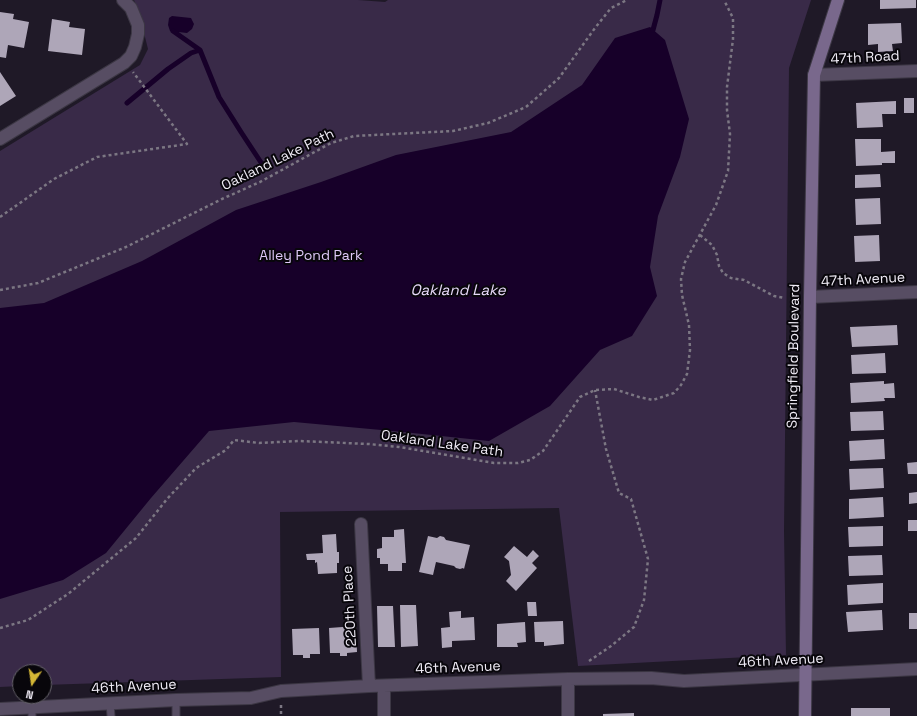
<!DOCTYPE html>
<html>
<head>
<meta charset="utf-8">
<style>
	body { margin:0 }
	#map { position:relative; width:917px; height:716px; overflow:hidden; background:#1f1927; font-family:"Space Grotesk",sans-serif }
	canvas { display:block }
	.north { position:absolute; left:12px; top:664px; width:40px; height:40px; box-sizing:border-box; background:#08060b; border:1px solid #656269; border-radius:50%; rotate:193deg; font-size:11px; font-weight:700; line-height:16px; text-align:center; color:#f0ecf6 }
	.north::after { content:''; display:block; margin:auto; width:14px; height:18px; background:#d4b635; clip-path:polygon(50% 0,100% 100%,50% 72%,0 100%) }
</style>
</head>
<body>
<div id="map">
<canvas width="917" height="716"></canvas>
<div class="north">N</div>
</div>
<script>
const context = document.querySelector('canvas').getContext('2d');
context.lineJoin = 'round';
function fill(path, color) {
  context.fillStyle = color;
  context.fill(path, 'evenodd');
}
function poly(rows) {
  const path = new Path2D();
  for (const r of rows) {
    path.moveTo(r[0], r[1]);
    for (let i = 2; i < r.length; i += 2) path.lineTo(r[i], r[i + 1]);
  }
  return path;
}
function stroke(path, color, width, dash) {
  context.strokeStyle = color;
  context.lineWidth = width;
  context.lineCap = dash ? 'butt' : 'round';
  context.setLineDash(dash || []);
  context.stroke(path);
}
function drawText(font, color, halo, rows, align = 'center') {
  context.font = font + ' "Space Grotesk",sans-serif';
  context.lineWidth = 4;
  context.setLineDash([]);
  context.textBaseline = 'middle';
  context.strokeStyle = halo;
  context.fillStyle = color;
  for (const [text, x, y, turn = 0] of rows) {
    context.save();
    context.translate(x, y);
    context.rotate((+turn || 0) * Math.PI / 180);
    context.textAlign = isNaN(turn) ? turn : align;
    if (halo) context.strokeText(text, 0, 0);
    context.fillText(text, 0, 0);
    context.restore();
  }
}
fill(poly([
	[134,0,358,0,385,2,388,0,811,0,789,68,784,531,786,655,578,666,559,508,280,512,281,677,44,685,44,672,20,672,20,686,0,687,0,151,140,65,148,49,138,9]
]), '#392a48');
fill(poly([
	[172,16,191,18,194,24,192,29,187,33,170,31,168,25,169,18],
	[650,27,665,40,689,119,680,157,658,216,650,267,657,296,632,336,600,350,550,406,489,441,403,432,294,422,209,431,151,498,106,553,63,580,0,599,0,308,44,303,142,261,236,210,321,182,396,155,511,132,582,85,615,38]
]), '#170029');
stroke(poly([
	[653,30,657,15,660,0],
	[173,31,200,50],
	[127,103,168,69,191,53,200,50,219,97,241,132,264,167]
]), '#170029', 5);
fill(poly([
	[880,0,916,0,916,8,880,9],
	[0,12,14,14,13,19,29,22,24,48,8,45,6,58,0,57],
	[52,19,70,22,69,27,85,29,82,55,48,51],
	[901,23,902,43,892,44,893,51,878,52,878,44,868,45,868,24],
	[0,72,16,96,0,106],
	[904,98,914,98,914,113,904,113],
	[896,101,896,114,882,114,883,127,857,128,856,103],
	[855,139,881,139,881,152,895,151,895,163,882,163,882,165,856,166],
	[880,174,881,187,855,188,855,175],
	[880,198,881,224,856,225,855,199],
	[879,235,880,261,855,262,854,236],
	[897,325,898,345,852,347,850,327],
	[885,353,886,373,852,374,851,355],
	[884,381,884,384,894,383,895,398,884,398,885,401,851,403,850,383],
	[883,411,884,430,851,431,850,412],
	[884,439,885,459,850,461,849,441],
	[917,462,917,474,908,474,907,463],
	[883,468,884,488,850,490,849,469],
	[917,492,917,503,909,504,909,493],
	[883,497,884,517,849,519,849,499],
	[908,520,917,520,917,531,908,531],
	[883,526,883,546,849,547,848,527],
	[404,529,406,563,402,563,402,571,388,571,388,564,380,564,380,558,377,558,377,549,382,548,382,537,394,537,394,530],
	[336,534,337,552,339,552,339,563,337,563,337,573,318,574,317,562,315,563,315,560,307,560,306,554,323,553,322,535],
	[428,536,437,538,440,536,444,537,446,540,470,545,464,569,463,568,460,569,456,568,454,566,436,562,433,575,419,572],
	[514,546,527,557,533,550,539,556,532,563,537,568,516,591,506,581,511,575,509,561,504,557],
	[882,555,883,575,849,576,848,556],
	[883,583,883,603,848,605,847,585],
	[527,602,536,602,537,616,528,616],
	[400,605,416,605,418,646,401,647],
	[377,606,393,606,395,647,378,647],
	[882,610,883,630,848,632,846,612],
	[461,611,461,618,474,617,475,640,452,641,452,647,442,648,441,628,450,627,449,612],
	[909,613,917,613,917,629,909,629],
	[563,621,564,644,544,646,544,642,535,642,534,622],
	[525,622,526,642,517,643,518,647,497,647,497,624],
	[356,626,357,652,347,653,347,656,340,656,340,653,330,653,329,628],
	[319,628,320,654,310,654,310,658,303,658,303,655,293,655,292,629],
	[851,708,890,708,890,716,851,716],
	[634,713,634,716,603,716,603,714]
]), '#aea6b8');
const service = poly([
	[110,704,111,716],
	[32,708,32,716],
	[176,716,176,700]
]);
const minor = poly([
	[814,75,917,71],
	[0,139,124,63,131,56,135,47,138,34,138,25,131,8,123,0],
	[810,297,917,292],
	[361,524,369,686],
	[568,679,568,716],
	[0,709,176,700,251,698,281,691,369,686,568,679,651,678,684,681,917,669],
	[384,716,384,686]
]);
const secondary = poly([
	[805,716,810,297,814,75,838,0]
]);
stroke(service, '#3c3744', 9);
stroke(minor, '#3c3744', 14);
stroke(secondary, '#3c3744', 14);
stroke(poly([
	[0,217,54,179,97,157,187,144,133,72],
	[700,235,712,245,717,255,719,266,723,273,731,278,744,280,774,296,785,298],
	[0,290,38,283,126,247,222,199,260,182,331,143,354,136,453,131,488,123,526,107,559,78,595,28,611,8,627,0],
	[0,628,28,620,68,594,136,538,167,499,196,468,226,450,234,440,259,443,299,441,369,444,399,447,494,463,518,463,530,460,543,451,580,397,595,390,614,389,639,397,653,400,674,393,681,385,687,374,690,350,689,325,682,295,681,279,685,262,716,205,728,171,730,134,727,110,727,87,733,39,733,18,724,0],
	[589,661,611,646,634,627,644,600,648,559,631,499,619,493,606,449,595,390],
	[281,705,281,716]
]), '#7c7783', 2.5, [3, 3]);
stroke(service, '#574d63', 7);
stroke(minor, '#574d63', 12);
stroke(secondary, '#79688c', 12);
drawText('14px', '#f0ecf6', '#08060b', [
	["47th Road",865,58,-3],
	["Oakland Lake Path",278,160,-26],
	["47th Avenue",863,280,-3],
	["Springfield Boulevard",794,356,-89],
	["Oakland Lake Path",442,444,8],
	["220th Place",350,606,-93],
	["46th Avenue",781,661,-3],
	["46th Avenue",458,668,-2],
	["46th Avenue",134,687,-3]
]);
drawText('14px', '#dfc9f9', '#08060b', [
	["Alley Pond Park",311,256]
]);
drawText('italic 15px', '#e7d9f9', '#08060b', [
	["Oakland Lake",458,291]
]);
</script>
</body>
</html>
